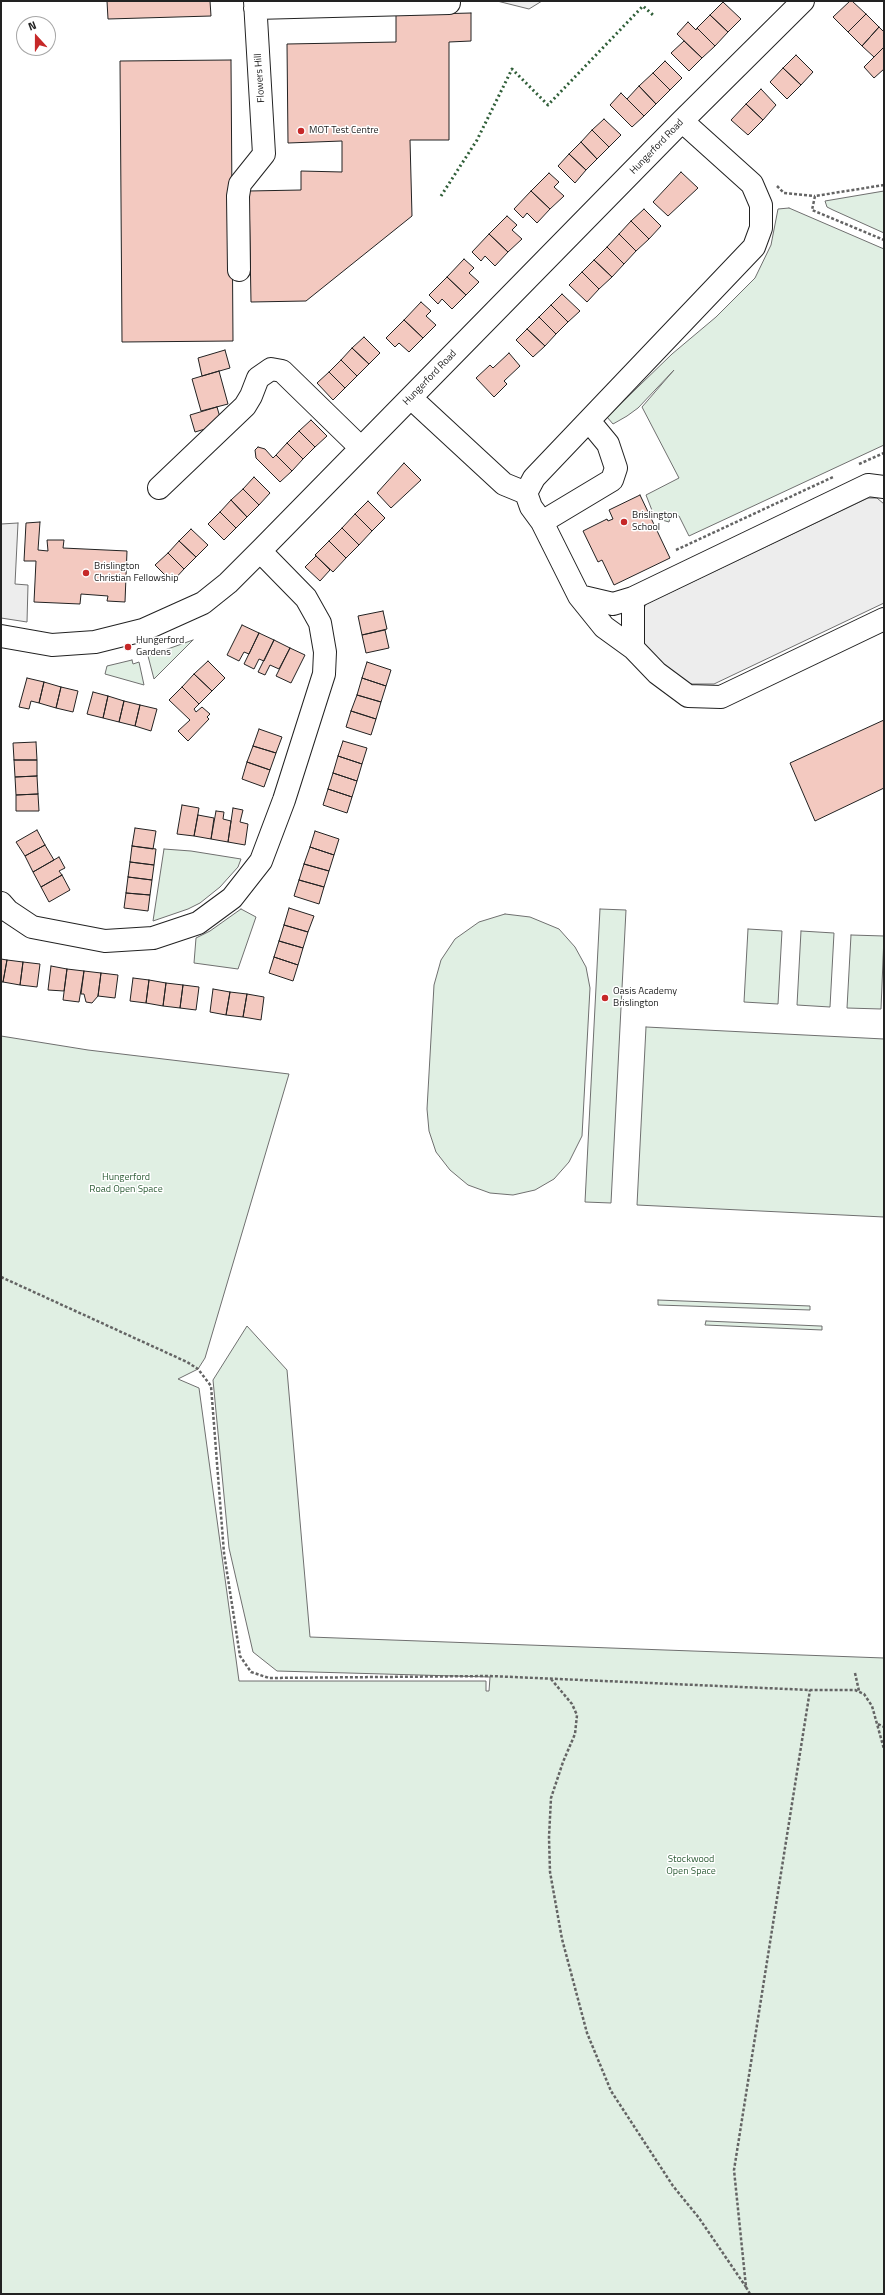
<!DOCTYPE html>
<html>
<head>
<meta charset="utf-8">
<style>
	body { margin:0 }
	#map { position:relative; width:885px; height:2295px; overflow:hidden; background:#fff; font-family:"Titillium Web",sans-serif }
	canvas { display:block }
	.frame { position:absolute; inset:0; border:2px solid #222; pointer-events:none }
	.north { position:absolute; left:16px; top:16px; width:40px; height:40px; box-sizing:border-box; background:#fff; border:1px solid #a7a7a7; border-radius:50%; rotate:339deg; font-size:11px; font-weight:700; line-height:16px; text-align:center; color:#222 }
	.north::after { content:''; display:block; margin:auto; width:14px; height:18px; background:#c62828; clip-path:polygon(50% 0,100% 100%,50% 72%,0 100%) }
</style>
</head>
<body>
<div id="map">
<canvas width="885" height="2295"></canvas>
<div class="frame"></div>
<div class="north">N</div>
</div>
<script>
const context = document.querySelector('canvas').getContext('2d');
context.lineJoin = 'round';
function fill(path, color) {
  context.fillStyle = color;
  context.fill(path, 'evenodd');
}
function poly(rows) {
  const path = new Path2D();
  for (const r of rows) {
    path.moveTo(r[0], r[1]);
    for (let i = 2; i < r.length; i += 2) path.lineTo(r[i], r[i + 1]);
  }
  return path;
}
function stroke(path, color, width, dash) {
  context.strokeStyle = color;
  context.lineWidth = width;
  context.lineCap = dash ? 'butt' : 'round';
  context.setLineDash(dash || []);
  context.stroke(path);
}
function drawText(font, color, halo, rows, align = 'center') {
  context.font = font + ' "Titillium Web",sans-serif';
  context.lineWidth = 3;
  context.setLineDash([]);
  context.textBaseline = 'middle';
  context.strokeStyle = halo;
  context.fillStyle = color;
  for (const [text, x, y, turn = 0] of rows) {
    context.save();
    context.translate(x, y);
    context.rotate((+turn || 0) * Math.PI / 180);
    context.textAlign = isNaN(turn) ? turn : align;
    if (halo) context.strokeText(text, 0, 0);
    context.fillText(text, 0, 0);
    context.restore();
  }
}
const green = poly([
	[884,191,884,233,833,210,827,207,825,201,884,191],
	[789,208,884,249,884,445,689,536,679,516,671,514,669,522,655,518,646,495,679,478,642,407,674,370,638,408,627,416,613,424,607,417,672,354,716,317,755,278,771,245,778,209,789,208],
	[193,640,154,679,148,656,193,640],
	[132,660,133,664,139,662,144,685,105,674,107,666,132,660],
	[164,849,191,851,241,859,238,867,220,887,200,903,188,909,153,921,164,849],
	[241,909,256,917,238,969,194,963,196,938,210,931,241,909],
	[600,909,626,910,611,1203,585,1202,600,909],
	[505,914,530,917,559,929,575,947,586,967,590,988,582,1136,569,1162,554,1179,535,1190,513,1195,490,1193,468,1185,450,1170,436,1152,429,1131,427,1109,434,985,441,960,455,939,479,922,505,914],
	[748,929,782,931,778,1004,744,1002,748,929],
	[801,931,834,933,830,1007,797,1005,801,931],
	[851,935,884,936,881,1009,847,1008,851,935],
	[646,1027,884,1039,884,1217,637,1205,646,1027],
	[1,1036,88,1050,289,1074,205,1358,198,1369,178,1379,199,1388,239,1681,486,1681,486,1691,489,1691,490,1677,277,1671,253,1652,229,1548,213,1380,247,1326,287,1370,310,1637,884,1658,884,2294,1,2294,1,1036],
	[658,1300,810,1306,810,1310,658,1305,658,1300],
	[706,1321,820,1326,822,1326,822,1330,705,1325,706,1321]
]);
fill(green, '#e0efe3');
stroke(green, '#6f6f6f', 1);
const parking = poly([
	[497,1,542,1,529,9,497,1],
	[868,498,877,498,884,504,884,603,714,684,686,684,654,657,641,641,638,620,646,604,868,498],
	[18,523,15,584,28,585,27,622,1,618,1,524,18,523]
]);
fill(parking, '#ededed');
stroke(parking, '#6f6f6f', 1);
const building = poly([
	[107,1,210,1,211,16,108,19,107,1],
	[850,1,852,1,866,14,848,32,833,17,850,1],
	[723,2,741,19,728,32,710,15,723,2],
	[471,13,471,41,449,42,449,140,410,140,412,216,306,301,251,302,249,191,301,190,301,171,342,172,342,141,288,143,287,44,396,42,396,15,471,13],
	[866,14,879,27,862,46,848,32,866,14],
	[710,15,728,32,715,46,697,28,710,15],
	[688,22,696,30,697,28,715,46,702,58,677,34,688,22],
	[879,27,884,32,884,47,874,57,862,46,879,27],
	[684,41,702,58,689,71,671,53,684,41],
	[884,47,884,69,874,78,864,67,884,47],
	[796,55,813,72,801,85,783,68,796,55],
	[231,60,233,341,122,342,120,61,231,60],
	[665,61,682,78,670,90,653,73,665,61],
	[783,68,801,85,787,99,770,82,783,68],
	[653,73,670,90,656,104,639,86,653,73],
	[639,86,656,104,644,116,627,99,639,86],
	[761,89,776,105,763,120,746,104,761,89],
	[621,93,644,116,632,127,610,105,621,93],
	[746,104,763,120,748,135,731,120,746,104],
	[604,119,621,135,609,147,592,130,604,119],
	[592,130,609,147,597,159,581,142,592,130],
	[581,142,597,159,586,170,569,154,581,142],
	[569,154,586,170,575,183,558,166,569,154],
	[681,172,698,188,668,216,653,202,681,172],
	[549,173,559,182,554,187,564,196,550,209,531,191,549,173],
	[531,191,550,209,537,223,527,213,523,218,514,209,531,191],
	[644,209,661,226,649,239,631,221,644,209],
	[507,216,517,225,512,230,522,239,508,252,489,234,507,216],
	[631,221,649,239,636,251,619,234,631,221],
	[489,234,508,252,495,266,485,256,481,261,472,252,489,234],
	[619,234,636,251,624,264,607,247,619,234],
	[607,247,624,264,612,277,594,260,607,247],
	[464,259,474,268,469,273,479,282,466,295,447,277,464,259],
	[594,260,612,277,599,289,582,272,594,260],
	[582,272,599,289,587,302,569,285,582,272],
	[447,277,466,295,452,309,442,299,438,304,429,295,447,277],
	[562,294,580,311,568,322,551,305,562,294],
	[421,302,431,311,426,316,436,325,423,338,404,320,421,302],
	[551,305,568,322,556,334,539,317,551,305],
	[539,317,556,334,545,346,527,329,539,317],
	[404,320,423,338,409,352,399,343,395,347,386,338,404,320],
	[527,329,545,346,533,357,516,340,527,329],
	[364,337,380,353,369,364,352,348,364,337],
	[352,348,369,364,357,376,341,360,352,348],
	[225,350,230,368,202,376,198,358,225,350],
	[509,353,520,366,504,381,507,384,494,397,476,378,490,365,493,368,509,353],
	[341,360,357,376,345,388,329,372,341,360],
	[219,371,228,404,201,411,192,379,219,371],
	[329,372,345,388,333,400,317,383,329,372],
	[217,407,222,424,195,432,190,415,217,407],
	[311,420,327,436,315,447,299,431,311,420],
	[299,431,315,447,303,459,287,443,299,431],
	[287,443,303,459,292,471,276,455,287,443],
	[258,447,265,449,273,458,276,455,292,471,280,482,256,458,255,450,258,447],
	[404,463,421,480,391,508,377,493,404,463],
	[254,477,270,493,259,505,243,489,254,477],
	[243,489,259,505,247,517,231,500,243,489],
	[640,495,670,558,614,585,602,560,598,562,583,531,607,519,608,521,613,519,609,510,640,495],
	[231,500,247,517,236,528,220,512,231,500],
	[368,501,385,518,372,531,355,514,368,501],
	[220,512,236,528,224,540,208,524,220,512],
	[355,514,372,531,359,545,342,528,355,514],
	[40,522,38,550,48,551,47,540,64,540,63,548,127,551,125,602,107,601,108,596,81,594,80,604,34,602,36,561,24,561,26,523,40,522],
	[342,528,359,545,346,558,329,541,342,528],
	[191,529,208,545,196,557,179,541,191,529],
	[179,541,196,557,184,569,168,553,179,541],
	[329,541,346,558,333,572,315,555,329,541],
	[168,553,184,569,172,582,155,565,168,553],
	[316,556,330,570,320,581,305,567,316,556],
	[383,611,387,629,362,635,358,616,383,611],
	[242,625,259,633,249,654,244,652,239,661,227,655,242,625],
	[385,630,389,648,366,653,362,635,385,630],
	[259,633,274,640,264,661,259,659,254,669,244,664,259,633],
	[274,640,290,648,279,669,270,665,265,675,258,672,274,640],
	[290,648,305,655,291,683,276,676,290,648],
	[208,661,225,678,212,691,194,674,208,661],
	[367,662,391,670,386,686,362,678,367,662],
	[194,674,212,691,199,704,182,687,194,674],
	[27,678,44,682,39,703,31,701,29,709,19,707,27,678],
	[362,678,386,686,381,702,357,695,362,678],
	[44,682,61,687,56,708,39,703,44,682],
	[61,687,78,691,73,712,56,708,61,687],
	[182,687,199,704,194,709,196,712,202,707,210,714,207,717,209,719,188,741,178,731,190,720,169,700,182,687],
	[93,692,108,696,103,718,87,714,93,692],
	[357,695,381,702,376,719,351,711,357,695],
	[108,696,124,701,119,722,103,718,108,696],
	[124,701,140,705,135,726,119,722,124,701],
	[140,705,157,709,151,731,135,726,140,705],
	[351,711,376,719,371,735,346,727,351,711],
	[884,720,884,788,815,821,790,763,884,720],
	[259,729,282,737,276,753,253,746,259,729],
	[343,741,367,748,362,764,338,756,343,741],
	[36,742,37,760,14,760,13,743,36,742],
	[253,746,276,753,270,770,247,762,253,746],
	[338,756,362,764,357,781,333,773,338,756],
	[14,760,37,760,37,776,15,777,14,760],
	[247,762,270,770,264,787,242,779,247,762],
	[333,773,357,781,352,797,328,789,333,773],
	[37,776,38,794,16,795,15,777,37,776],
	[328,789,352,797,347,813,323,805,328,789],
	[38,794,39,811,16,811,16,795,38,794],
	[182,805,199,808,194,836,177,834,182,805],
	[233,808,243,810,240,822,248,824,245,845,228,842,233,808],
	[216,811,224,812,223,819,231,821,228,842,211,839,216,811],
	[198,815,214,818,211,839,194,836,198,815],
	[135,828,156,831,153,849,132,846,135,828],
	[37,830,45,845,25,856,16,842,37,830],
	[315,831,339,839,334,855,310,847,315,831],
	[45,845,54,860,33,872,25,856,45,845],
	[132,846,156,849,154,865,130,862,132,846],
	[310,847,334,855,329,871,304,864,310,847],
	[59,857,65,868,59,871,62,875,41,887,33,872,59,857],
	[130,862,154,865,152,880,128,877,130,862],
	[304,864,329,871,324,887,299,880,304,864],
	[62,875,70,890,49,902,41,887,62,875],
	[128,877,152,880,150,895,126,893,128,877],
	[299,880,324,887,319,904,294,896,299,880],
	[126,893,150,895,148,911,124,908,126,893],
	[289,908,314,916,308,932,284,925,289,908],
	[284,925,308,932,303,948,279,941,284,925],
	[279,941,303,948,298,965,274,957,279,941],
	[274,957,298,965,293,981,269,973,274,957],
	[1,959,7,960,3,982,1,982,1,959],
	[7,960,23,962,20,985,3,982,7,960],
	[23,962,40,964,37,987,20,985,23,962],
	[51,966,67,969,64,991,48,990,51,966],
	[67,969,84,971,79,1002,63,1000,67,969],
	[84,971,101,973,98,996,92,1003,86,1002,84,994,81,994,84,971],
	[101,973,118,975,115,998,98,996,101,973],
	[133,978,149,980,146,1003,130,1001,133,978],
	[149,980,166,983,163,1006,146,1003,149,980],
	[166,983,183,985,180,1008,163,1006,166,983],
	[183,985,199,987,196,1010,180,1008,183,985],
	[213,989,230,992,226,1015,210,1012,213,989],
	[230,992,247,994,243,1017,226,1015,230,992],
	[247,994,264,997,261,1020,243,1017,247,994]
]);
fill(building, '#f3c9c0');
stroke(building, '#222', 1);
const minor = poly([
	[255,8,449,3],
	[682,121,752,184,761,205,761,228,754,247,534,478,526,493,531,507,542,522,579,596,604,627,633,648,657,673,688,696,721,697,884,619],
	[239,270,238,196,240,184,264,154,255,1],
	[411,398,504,484,526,493],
	[159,488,245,406,251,396,258,378,271,369,282,371,361,448],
	[542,522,612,480,616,468,608,444,589,421],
	[579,596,613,604,633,598,868,485,884,487],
	[633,598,633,648],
	[1,636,52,645,95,642,143,630,203,603,228,583,263,548,682,121,803,1],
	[1,903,8,911,32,927,105,941,153,938,198,923,232,898,261,861,284,800,324,674,325,652,320,623,306,598,260,551]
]);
stroke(minor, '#222', 24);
stroke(poly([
	[884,185,815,196,812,210,884,240],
	[777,186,784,193,815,196],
	[859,464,884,453],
	[676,550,833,477],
	[1,1277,187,1362,198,1369,211,1386,224,1553,240,1656,251,1672,269,1678,490,1676,810,1690,855,1690,864,1694,872,1706,884,1749],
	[855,1673,859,1691],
	[551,1679,572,1704,577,1715,575,1734,563,1762,551,1798,549,1837,550,1872,562,1939,587,2033,611,2091,673,2186,699,2218,746,2287],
	[878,1724,884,1727],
	[750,2294,746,2287,734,2170,810,1690]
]), '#646464', 2.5, [3, 2]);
stroke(minor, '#fff', 22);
stroke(poly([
	[441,196,477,140,512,69,548,105,643,6,653,15]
]), '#2f5e38', 3, [2, 3]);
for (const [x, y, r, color] of [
	[301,131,4,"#c62828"],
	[624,522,4,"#c62828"],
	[86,573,4,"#c62828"],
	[128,647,4,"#c62828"],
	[605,998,4,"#c62828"]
]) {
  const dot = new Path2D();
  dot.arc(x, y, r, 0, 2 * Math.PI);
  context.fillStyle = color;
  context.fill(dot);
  stroke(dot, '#fff', 1.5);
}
drawText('10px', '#222', '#fff', [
	["Flowers Hill",260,78,-94],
	["Hungerford Road",657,147,-46],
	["Hungerford Road",430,378,-46]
]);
drawText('10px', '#222', '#fff', [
	["MOT Test Centre",309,131],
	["Brislington",632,516],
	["School",632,528],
	["Brislington",94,567],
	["Christian Fellowship",94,579],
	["Hungerford",136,641],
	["Gardens",136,653],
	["Oasis Academy",613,992],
	["Brislington",613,1004]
], 'left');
drawText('10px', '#2f5e38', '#fff', [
	["Hungerford",126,1178],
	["Road Open Space",126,1190],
	["Stockwood",691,1860],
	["Open Space",691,1872]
]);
</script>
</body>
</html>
